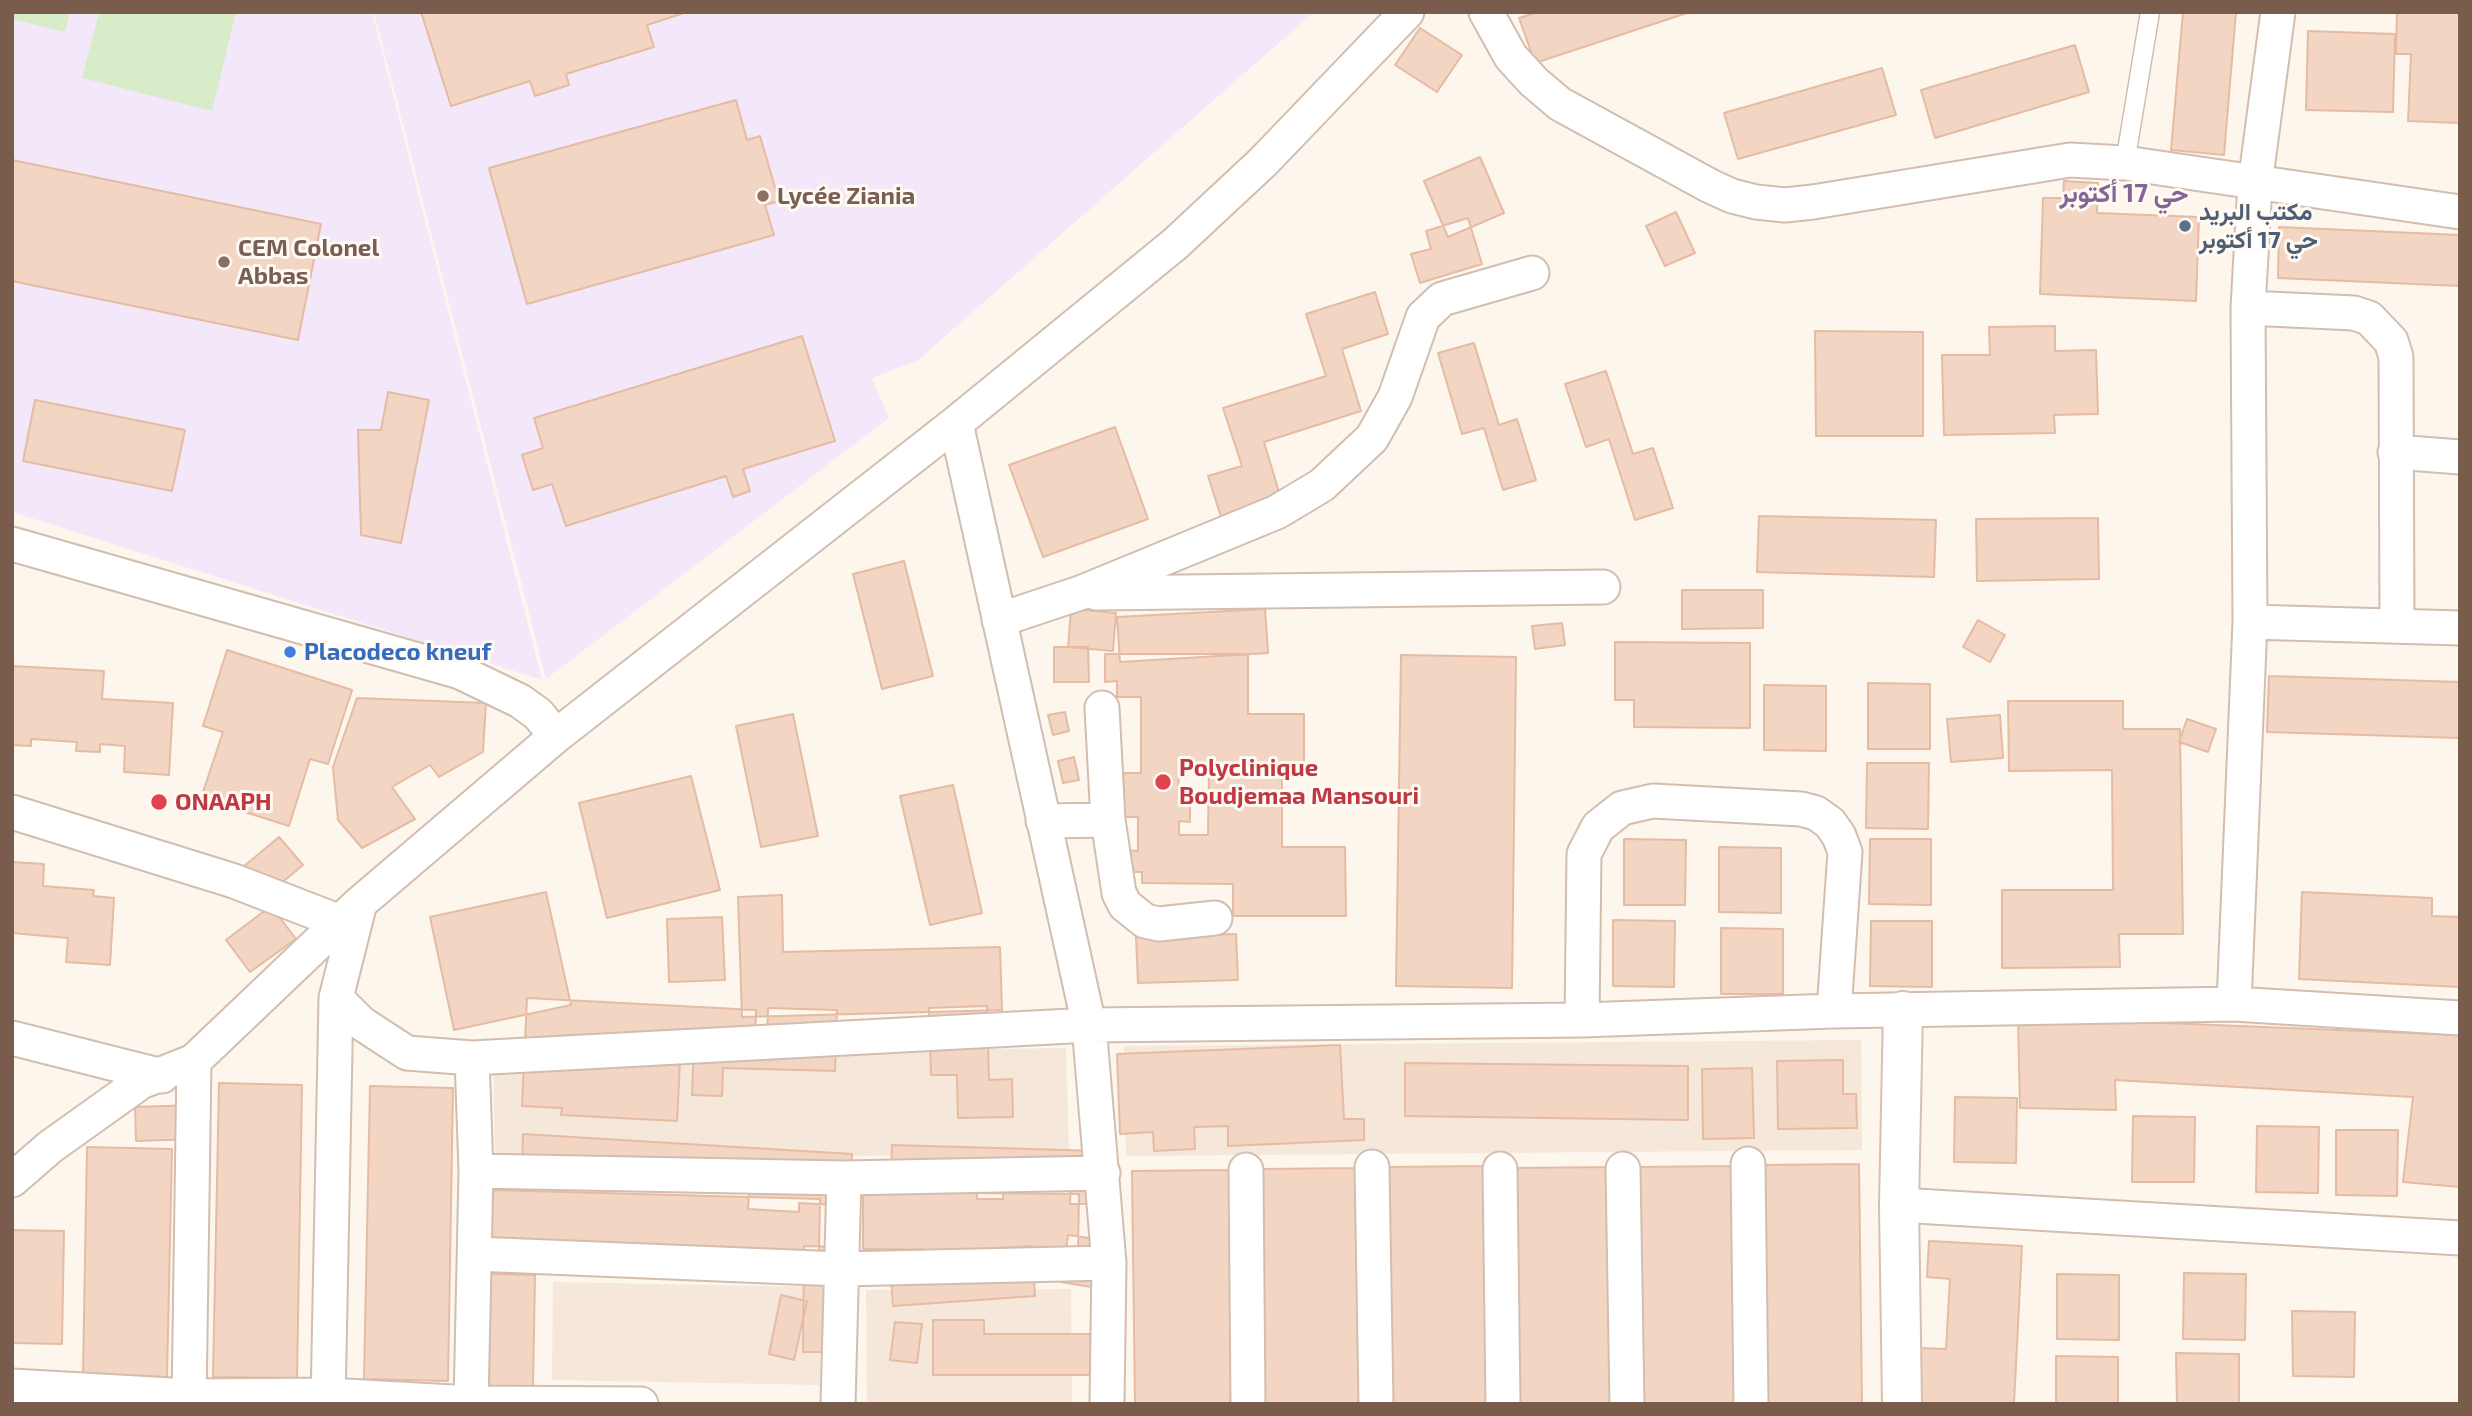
<!DOCTYPE html>
<html>
<head>
<meta charset="utf-8">
<style>
	body { margin:0 }
	#map { position:relative; width:2472px; height:1416px; overflow:hidden; background:#fdf6ec; font-family:"Exo 2",sans-serif }
	canvas { display:block }
	.frame { position:absolute; inset:0; border:14px solid #7a5c4d; pointer-events:none }
</style>
</head>
<body>
<div id="map">
<canvas width="2472" height="1416"></canvas>
<div class="frame"></div>
</div>
<script>
const context = document.querySelector('canvas').getContext('2d');
context.lineJoin = 'round';
function fill(path, color) {
  context.fillStyle = color;
  context.fill(path, 'evenodd');
}
function poly(rows) {
  const path = new Path2D();
  for (const r of rows) {
    path.moveTo(r[0], r[1]);
    for (let i = 2; i < r.length; i += 2) path.lineTo(r[i], r[i + 1]);
  }
  return path;
}
function stroke(path, color, width, dash) {
  context.strokeStyle = color;
  context.lineWidth = width;
  context.lineCap = dash ? 'butt' : 'round';
  context.setLineDash(dash || []);
  context.stroke(path);
}
function drawText(font, color, halo, rows, align = 'center') {
  context.font = font + ' "Exo 2",Vazirmatn,sans-serif';
  context.lineWidth = 6;
  context.setLineDash([]);
  context.textBaseline = 'middle';
  context.strokeStyle = halo;
  context.fillStyle = color;
  for (const [text, x, y, turn = 0] of rows) {
    context.save();
    context.translate(x, y);
    context.rotate((+turn || 0) * Math.PI / 180);
    context.textAlign = isNaN(turn) ? turn : align;
    if (halo) context.strokeText(text, 0, 0);
    context.fillText(text, 0, 0);
    context.restore();
  }
}
fill(poly([
	[1861,1040,1862,1150,1126,1156,1124,1046],
	[1066,1048,1069,1153,495,1161,493,1056],
	[553,1282,821,1287,820,1385,552,1380],
	[1071,1289,1072,1404,867,1404,866,1290]
]), '#f5e8da');
fill(poly([
	[12,12,372,12,542,680,12,512],
	[374,12,1314,12,917,361,872,378,889,418,546,679]
]), '#f3e8fa');
fill(poly([
	[12,12,70,12,65,32,12,19],
	[99,12,236,12,212,111,82,78]
]), '#d8ecc9');
const building = poly([
	[421,12,687,12,647,25,654,47,566,74,569,85,535,96,530,81,451,106,421,12],
	[1538,12,1686,12,1687,13,1535,63,1519,18,1538,12],
	[2183,12,2236,12,2224,155,2171,150,2183,12],
	[2397,12,2460,12,2460,123,2408,121,2411,54,2396,54,2397,12],
	[1420,28,1462,55,1437,92,1395,65,1420,28],
	[2308,31,2395,34,2393,112,2306,110,2308,31],
	[2075,45,2089,92,1935,138,1921,90,2075,45],
	[1882,68,1896,115,1738,159,1724,113,1882,68],
	[736,100,747,140,760,136,779,201,765,205,774,235,527,304,489,168,736,100],
	[1480,157,1504,213,1448,237,1424,181,1480,157],
	[12,160,321,224,298,340,12,281,12,160],
	[2064,181,2098,183,2097,213,2199,217,2196,301,2040,294,2043,198,2063,198,2064,181],
	[1676,212,1695,253,1665,266,1646,226,1676,212],
	[1468,218,1482,264,1420,283,1411,254,1431,249,1426,231,1468,218],
	[2279,227,2460,235,2460,286,2278,278,2279,227],
	[1375,292,1388,334,1342,349,1361,411,1264,442,1282,502,1222,520,1208,476,1242,466,1223,408,1326,376,1306,314,1375,292],
	[2055,326,2055,351,2096,350,2098,414,2054,415,2055,433,1944,435,1942,355,1990,355,1989,327,2055,326],
	[1815,331,1923,332,1923,436,1816,436,1815,331],
	[802,336,835,441,743,469,750,491,733,497,726,476,566,526,552,484,533,490,522,455,543,448,534,418,802,336],
	[1474,343,1499,425,1517,419,1536,480,1503,490,1484,428,1462,434,1438,353,1474,343],
	[1606,371,1633,454,1653,448,1673,508,1635,520,1609,439,1586,447,1565,384,1606,371],
	[388,392,429,400,401,543,361,535,358,430,381,430,388,392],
	[35,400,185,430,172,491,23,461,35,400],
	[1115,427,1148,519,1043,557,1009,465,1115,427],
	[1759,516,1936,520,1934,577,1757,572,1759,516],
	[2098,518,2099,579,1977,581,1976,519,2098,518],
	[904,561,933,676,882,689,853,574,904,561],
	[1682,590,1763,590,1763,628,1682,629,1682,590],
	[1071,609,1116,613,1113,651,1068,647,1071,609],
	[1265,609,1268,653,1120,662,1117,617,1265,609],
	[1978,620,2005,635,1990,662,1963,647,1978,620],
	[1562,623,1565,645,1535,649,1532,626,1562,623],
	[1615,642,1750,643,1750,728,1634,727,1634,700,1615,700,1615,642],
	[1054,647,1088,647,1089,682,1054,682,1054,647],
	[227,650,352,690,328,764,310,759,289,826,201,798,223,732,203,726,227,650],
	[1105,654,1248,654,1248,714,1304,714,1304,766,1282,766,1282,847,1345,847,1346,916,1233,916,1233,884,1142,883,1142,872,1123,872,1122,850,1138,851,1138,817,1124,817,1123,773,1141,773,1141,697,1117,697,1117,681,1105,682,1105,654],
	[1179,765,1209,765,1208,835,1179,835,1179,821,1190,822,1190,799,1178,799,1179,765],
	[1401,655,1516,657,1512,988,1396,986,1401,655],
	[12,666,104,671,102,699,173,703,169,775,124,772,125,746,100,744,100,752,76,751,77,742,31,739,31,746,12,745,12,666],
	[2269,676,2460,682,2460,738,2267,732,2269,676],
	[1868,683,1930,684,1930,749,1868,749,1868,683],
	[1764,685,1826,686,1826,751,1764,750,1764,685],
	[357,698,486,703,483,752,439,777,430,765,392,787,415,819,362,848,338,820,333,767,357,698],
	[2008,701,2123,701,2123,729,2180,729,2183,934,2119,934,2120,967,2002,968,2002,890,2113,890,2112,770,2009,771,2008,701],
	[1065,712,1069,731,1053,735,1048,715,1065,712],
	[793,714,818,836,761,847,736,726,793,714],
	[2000,715,2003,758,1951,762,1947,719,2000,715],
	[2187,719,2216,729,2208,752,2179,742,2187,719],
	[1074,757,1079,780,1063,783,1058,761,1074,757],
	[1867,763,1929,763,1928,829,1866,828,1867,763],
	[691,776,720,890,607,918,579,803,691,776],
	[953,785,982,913,930,925,900,796,953,785],
	[279,837,303,865,267,895,243,867,279,837],
	[1624,839,1686,840,1685,905,1624,905,1624,839],
	[1870,839,1931,839,1931,905,1869,904,1870,839],
	[1719,847,1781,848,1781,913,1719,912,1719,847],
	[12,862,44,864,43,886,94,890,93,896,114,898,110,965,66,962,68,938,12,933,12,862],
	[546,892,571,1005,454,1030,430,917,546,892],
	[2302,892,2432,898,2432,916,2460,917,2460,987,2299,979,2302,892],
	[782,895,783,952,1000,947,1002,1010,742,1017,738,897,782,895],
	[271,906,296,939,250,972,226,940,271,906],
	[722,917,725,980,669,982,667,919,722,917],
	[1613,920,1675,921,1674,987,1613,986,1613,920],
	[1871,921,1932,921,1932,987,1870,986,1871,921],
	[1721,928,1783,929,1783,994,1721,994,1721,928],
	[1236,934,1238,980,1138,983,1136,937,1236,934],
	[527,998,756,1010,755,1047,681,1043,677,1121,561,1115,562,1108,522,1106,527,998],
	[987,1006,989,1080,1012,1079,1013,1117,958,1118,957,1075,931,1075,929,1008,987,1006],
	[768,1008,837,1010,835,1071,723,1068,722,1096,692,1095,694,1046,767,1049,768,1008],
	[2018,1017,2460,1035,2460,1187,2403,1182,2413,1097,2115,1080,2116,1110,2020,1108,2018,1017],
	[1340,1045,1344,1119,1364,1119,1364,1140,1228,1146,1228,1126,1194,1127,1195,1149,1154,1151,1153,1132,1120,1134,1117,1054,1340,1045],
	[1843,1060,1843,1094,1856,1094,1857,1128,1778,1129,1777,1061,1843,1060],
	[1405,1063,1688,1066,1688,1120,1405,1116,1405,1063],
	[1752,1068,1754,1138,1703,1139,1702,1069,1752,1068],
	[219,1083,302,1085,297,1378,213,1377,219,1083],
	[370,1086,453,1088,448,1381,364,1379,370,1086],
	[1955,1097,2017,1098,2016,1163,1954,1162,1955,1097],
	[196,1105,197,1139,136,1141,135,1107,196,1105],
	[2133,1116,2195,1117,2194,1182,2132,1182,2133,1116],
	[2257,1126,2319,1127,2318,1193,2256,1192,2257,1126],
	[2336,1130,2398,1130,2397,1196,2336,1195,2336,1130],
	[523,1134,852,1154,850,1206,799,1203,799,1212,748,1209,750,1181,522,1167,523,1134],
	[892,1145,1100,1151,1099,1204,1070,1204,1071,1179,1003,1177,1003,1199,977,1199,978,1181,891,1179,892,1145],
	[87,1147,172,1149,167,1377,83,1375,87,1147],
	[1859,1164,1862,1404,1765,1404,1761,1165,1859,1164],
	[1483,1166,1487,1404,1389,1404,1386,1167,1483,1166],
	[1734,1166,1737,1404,1639,1404,1636,1167,1734,1166],
	[1612,1167,1615,1404,1517,1404,1514,1168,1612,1167],
	[1359,1168,1362,1404,1265,1404,1261,1169,1359,1168],
	[1230,1170,1233,1404,1135,1404,1132,1171,1230,1170],
	[493,1190,820,1199,819,1251,491,1242,493,1190],
	[863,1192,1079,1194,1078,1251,863,1249,863,1192],
	[12,1230,64,1231,62,1344,12,1343,12,1230],
	[1068,1235,1110,1241,1103,1289,1061,1282,1068,1235],
	[1929,1241,2022,1246,2014,1404,1917,1404,1920,1348,1946,1349,1950,1279,1927,1277,1929,1241],
	[804,1246,845,1247,844,1352,803,1352,804,1246],
	[1032,1246,1035,1296,893,1306,889,1251,921,1249,923,1280,950,1251,1032,1246],
	[2184,1273,2246,1274,2245,1340,2183,1339,2184,1273],
	[491,1274,535,1275,533,1387,489,1386,491,1274],
	[2057,1274,2119,1275,2119,1340,2057,1339,2057,1274],
	[781,1295,807,1301,794,1360,769,1354,781,1295],
	[2292,1311,2355,1312,2354,1377,2293,1376,2292,1311],
	[933,1320,984,1320,984,1334,1090,1334,1091,1375,933,1375,933,1320],
	[895,1322,922,1324,917,1363,890,1360,895,1322],
	[2176,1353,2239,1354,2239,1404,2177,1404,2176,1353],
	[2056,1356,2118,1357,2118,1404,2056,1404,2056,1356]
]);
fill(building, '#f3d5c3');
stroke(building, '#e6bba3', 2);
const lane = poly([
	[2125,163,2150,12]
]);
const street = poly([
	[1486,12,1511,57,1534,82,1560,104,1710,186,1732,196,1756,202,1785,205,1813,202,2070,160,2125,163,2460,212],
	[2248,308,2354,313,2369,318,2391,341,2396,357,2397,626],
	[956,423,1089,1025,1109,1263,1107,1404],
	[2395,452,2460,457],
	[12,544,460,672,520,701,538,714,556,736],
	[1096,593,1603,587],
	[999,620,1080,593,1277,512,1322,485,1372,438,1395,397,1423,317,1442,299,1532,273],
	[2250,622,2460,628],
	[1102,708,1108,820,1119,893,1125,905,1145,921,1159,924,1215,918],
	[12,812,234,881,340,922],
	[1043,821,1108,820],
	[336,998,361,1023,407,1053,472,1058,1089,1025,1582,1020,1834,1011,2234,1004,2460,1018],
	[2234,1004,2250,622,2248,308,2255,184,2278,12],
	[1582,1020,1584,854,1598,827,1622,808,1653,801,1801,809,1816,813,1830,823,1839,836,1845,852,1834,1011],
	[12,1038,162,1076],
	[1748,1164,1751,1404],
	[1372,1167,1376,1404],
	[1500,1169,1503,1404],
	[1623,1169,1627,1404],
	[1246,1170,1248,1404],
	[476,1171,844,1178,1103,1173],
	[12,1180,50,1147,141,1082,194,1061,360,903,556,736,956,423,1175,244,1263,162,1407,12],
	[1899,1205,2460,1238],
	[475,1254,841,1269,1109,1263],
	[12,1386,189,1396,328,1395,471,1403,641,1404],
	[189,1404,194,1061],
	[328,1404,336,998,360,903],
	[471,1404,476,1171,472,1058],
	[838,1404,844,1178]
]);
const secondary = poly([
	[1902,1404,1899,1205,1903,1011]
]);
stroke(lane, '#d1beb0', 21);
stroke(street, '#d1beb0', 37);
stroke(secondary, '#d6c0b0', 42);
stroke(lane, '#fff', 18);
stroke(street, '#fff', 33);
stroke(secondary, '#fff', 38);
for (const [x, y, r, color] of [
	[763,196,7,"#8d6e63"],
	[2185,226,7,"#5c6f8a"],
	[224,262,7,"#8d6e63"],
	[290,652,7,"#3f7fe0"],
	[1163,782,9,"#e0444e"],
	[159,802,9,"#e0444e"]
]) {
  const dot = new Path2D();
  dot.arc(x, y, r, 0, 2 * Math.PI);
  context.fillStyle = color;
  context.fill(dot);
  stroke(dot, '#fffaf3', 2.5);
}
drawText('bold 24px', '#785e54', '#fffaf3', [
	["Lycée Ziania",777,196],
	["CEM Colonel",238,248],
	["Abbas",238,276]
], 'left');
drawText('bold 24px', '#4e5e75', '#fffaf3', [
	["مكتب البريد",2199,212],
	["حي 17 أكتوبر",2199,240]
], 'left');
drawText('bold 24px', '#366cbe', '#fffaf3', [
	["Placodeco kneuf",304,652]
], 'left');
drawText('bold 24px', '#be3a42', '#fffaf3', [
	["Polyclinique",1179,768],
	["Boudjemaa Mansouri",1179,796],
	["ONAAPH",175,802]
], 'left');
drawText('bold 26px', '#846695', '#fffaf3', [
	["حي 17 أكتوبر",2124,193]
]);
</script>
</body>
</html>
